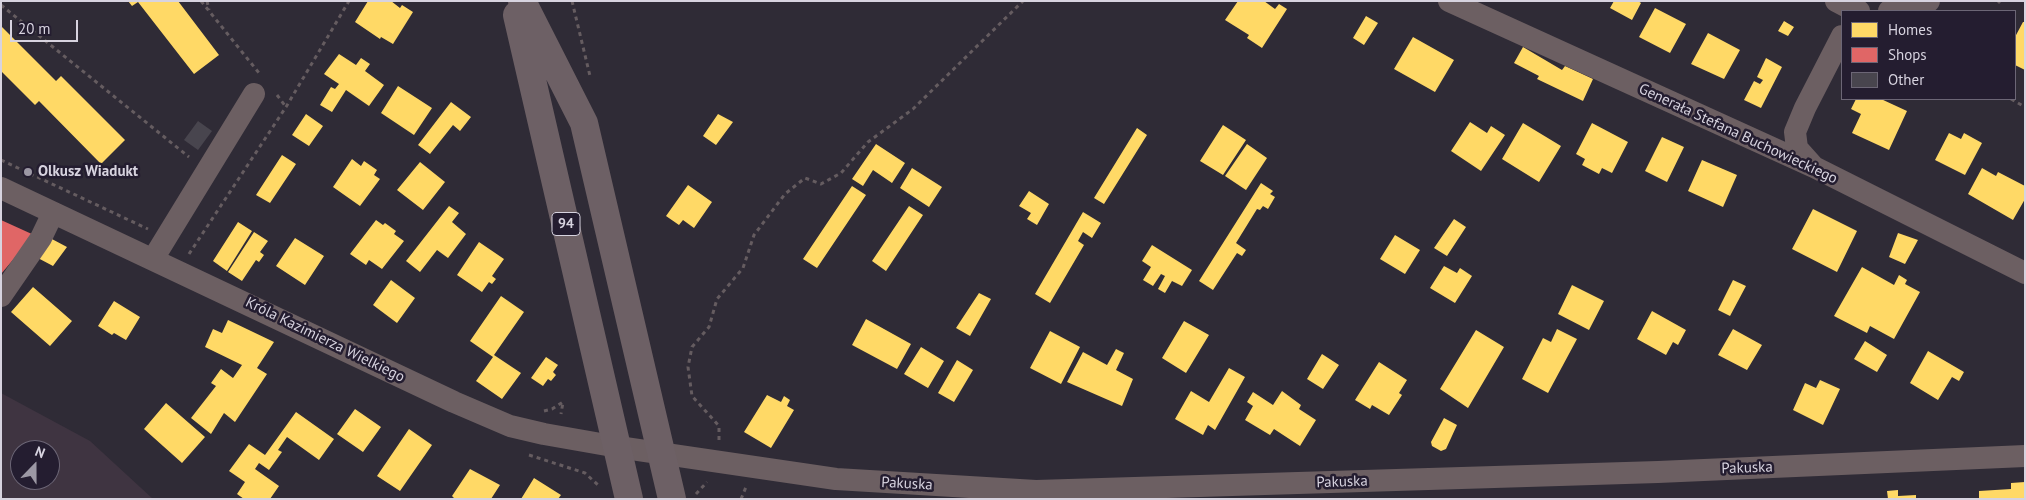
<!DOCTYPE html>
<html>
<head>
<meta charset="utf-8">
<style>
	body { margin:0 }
	#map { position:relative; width:2026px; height:500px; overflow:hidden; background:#2f2b36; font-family:"PT Sans",sans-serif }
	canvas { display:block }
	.frame { position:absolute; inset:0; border:2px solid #d7d3df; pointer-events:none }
	.legend { position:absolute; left:1841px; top:10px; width:175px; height:90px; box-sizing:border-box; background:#241d30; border:1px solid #6c6676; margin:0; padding:6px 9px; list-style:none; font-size:15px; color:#d7d3df }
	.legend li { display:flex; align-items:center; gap:10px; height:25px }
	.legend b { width:25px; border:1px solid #6c6676 }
	.north { position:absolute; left:10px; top:440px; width:50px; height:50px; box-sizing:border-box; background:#241d30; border:1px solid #6c6676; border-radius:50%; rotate:22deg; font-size:14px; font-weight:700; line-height:20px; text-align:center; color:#d7d3df }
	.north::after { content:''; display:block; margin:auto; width:18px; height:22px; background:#9c98a4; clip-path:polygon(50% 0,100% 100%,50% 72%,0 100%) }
	.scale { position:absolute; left:10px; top:20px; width:68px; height:22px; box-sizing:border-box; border:2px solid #d7d3df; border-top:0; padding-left:6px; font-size:15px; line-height:18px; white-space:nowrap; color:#d7d3df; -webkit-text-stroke:4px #241d30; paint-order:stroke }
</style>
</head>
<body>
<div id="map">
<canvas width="2026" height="500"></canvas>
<div class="frame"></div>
<ul class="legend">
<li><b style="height:14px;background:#ffd966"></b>Homes</li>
<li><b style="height:14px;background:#e06666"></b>Shops</li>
<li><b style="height:14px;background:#48454e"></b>Other</li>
</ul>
<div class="north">N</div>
<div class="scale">20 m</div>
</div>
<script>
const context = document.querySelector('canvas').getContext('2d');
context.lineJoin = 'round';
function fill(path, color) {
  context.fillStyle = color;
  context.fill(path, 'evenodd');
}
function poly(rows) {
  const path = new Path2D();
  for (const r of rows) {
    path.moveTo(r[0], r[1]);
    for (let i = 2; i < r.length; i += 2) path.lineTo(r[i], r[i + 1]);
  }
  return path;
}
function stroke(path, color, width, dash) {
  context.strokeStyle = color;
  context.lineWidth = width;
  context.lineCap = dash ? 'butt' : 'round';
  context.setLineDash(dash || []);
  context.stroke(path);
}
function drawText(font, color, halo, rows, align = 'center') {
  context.font = font + ' "PT Sans",sans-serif';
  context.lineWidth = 5;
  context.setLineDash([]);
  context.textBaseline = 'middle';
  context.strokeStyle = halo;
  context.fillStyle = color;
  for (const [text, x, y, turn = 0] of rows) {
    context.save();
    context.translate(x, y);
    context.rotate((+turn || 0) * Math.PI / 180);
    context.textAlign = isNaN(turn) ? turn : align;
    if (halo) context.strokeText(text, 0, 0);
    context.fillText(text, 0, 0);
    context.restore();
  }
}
fill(poly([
	[1,393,90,441,153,499,1,499],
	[20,450,50,450,50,480,20,480]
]), '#3f3441');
fill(poly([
	[128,1,178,1,219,55,194,74,138,2,132,6],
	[368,1,391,1,400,8,402,5,413,12,393,44,381,37,380,39,355,22],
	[1238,1,1264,1,1275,9,1279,4,1287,9,1262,48,1247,38,1249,35,1225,20],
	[1614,1,1638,1,1641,3,1632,20,1610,8],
	[1655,8,1686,24,1670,53,1639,37],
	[1366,16,1378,23,1364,45,1353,38],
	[1784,21,1794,27,1788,36,1778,31],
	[2023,22,2025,22,2025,70,2015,65,2015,37],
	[1,26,56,81,61,76,125,140,101,164,39,101,35,105,1,71],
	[1708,33,1740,50,1724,79,1691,64],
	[1413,37,1454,60,1435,92,1394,69],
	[1523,47,1562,70,1565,66,1593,79,1583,101,1537,79,1539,76,1514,63],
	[339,54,356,65,361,58,370,64,365,71,384,85,369,106,346,90,332,112,320,105,331,87,335,89,339,84,324,74],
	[1766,58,1782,67,1761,108,1744,100,1754,81,1760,84,1763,80,1757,77],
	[398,86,432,108,414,135,381,113],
	[1856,99,1881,99,1907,111,1889,150,1852,133,1861,114,1851,109],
	[451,102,471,117,460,131,453,125,430,154,418,145],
	[306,114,323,126,309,146,292,135],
	[718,114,733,122,716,145,703,136],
	[1470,122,1487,133,1491,126,1505,135,1481,171,1451,151],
	[1523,123,1561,146,1539,182,1502,159],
	[1592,123,1628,142,1612,173,1602,168,1599,174,1582,165,1585,159,1576,154],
	[1223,125,1246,140,1223,175,1200,161],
	[1137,128,1147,135,1104,204,1094,198],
	[1949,133,1961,139,1964,133,1982,143,1965,175,1935,160],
	[1662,137,1684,147,1667,182,1645,171],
	[876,144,905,163,892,183,873,170,863,186,852,179],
	[1247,144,1267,158,1246,190,1225,176],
	[282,155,296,164,270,203,256,195],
	[352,159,361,166,364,161,377,170,374,175,380,179,360,206,333,187],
	[1702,160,1737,175,1723,207,1688,191],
	[420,162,445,182,423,210,397,190],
	[912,168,942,187,929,207,900,188],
	[1982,168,1996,176,1998,172,2025,186,2025,199,2013,220,1968,194],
	[1261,183,1273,191,1270,194,1275,197,1268,209,1263,206,1260,210,1257,209,1236,243,1246,250,1242,256,1237,253,1213,290,1199,281],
	[688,185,712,202,694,228,683,220,679,225,666,216],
	[852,186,866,195,817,268,803,259],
	[1029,191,1049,204,1037,225,1027,219,1031,213,1019,206],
	[449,206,459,213,452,222,466,234,448,258,437,250,420,272,406,261],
	[909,206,923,215,886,271,872,261],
	[1813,209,1857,231,1837,272,1792,249],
	[1083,212,1101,223,1092,238,1083,232,1078,241,1084,245,1050,303,1035,294],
	[1454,219,1466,227,1447,256,1434,248],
	[376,220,383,225,385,223,396,231,394,234,404,241,382,269,369,260,366,265,350,254],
	[238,222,252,231,227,271,213,261],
	[254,232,268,241,260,252,264,255,259,262,256,260,242,281,228,272],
	[1898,233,1918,240,1905,264,1889,257],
	[1395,235,1420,250,1405,274,1380,259],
	[50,238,67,247,53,266,36,257],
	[295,238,324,256,305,285,276,266],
	[479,242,504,259,492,276,496,279,492,284,489,282,482,292,457,275],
	[1152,245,1192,270,1182,286,1172,281,1165,293,1158,289,1165,276,1161,274,1153,286,1143,280,1151,267,1142,261],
	[1444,266,1457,273,1460,268,1472,276,1455,303,1430,288],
	[1862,267,1894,285,1899,275,1907,280,1905,284,1920,292,1894,339,1870,326,1867,333,1834,316],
	[391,280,415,298,397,323,373,305],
	[1733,280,1746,286,1730,316,1718,310],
	[1572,285,1604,301,1589,330,1558,314],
	[33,287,72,321,50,346,11,312],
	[979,293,991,299,970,336,956,328],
	[501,296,524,312,494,355,521,373,502,399,476,381,493,357,470,341],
	[114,301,140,317,126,340,114,333,112,335,98,326],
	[1652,311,1686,330,1678,345,1673,342,1666,355,1637,339],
	[866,319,911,344,897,369,852,345],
	[228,320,274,342,257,368,267,374,235,422,224,413,211,434,191,418,216,386,211,383,221,369,233,378,242,365,205,347,213,329,222,333],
	[1184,321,1209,335,1186,373,1162,358],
	[1557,329,1577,339,1548,393,1522,379,1543,338,1551,342],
	[1733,329,1762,345,1747,370,1718,355],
	[1476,330,1504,347,1468,408,1440,389],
	[1050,331,1080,347,1061,384,1030,368],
	[1865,341,1887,355,1877,372,1854,359],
	[921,347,944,361,928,388,904,374],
	[1116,349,1124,353,1116,370,1133,379,1122,406,1067,382,1083,352,1107,365],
	[1928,351,1964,372,1959,381,1952,377,1938,400,1910,383],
	[1322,354,1339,365,1323,389,1307,379],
	[546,357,558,365,553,372,556,375,551,381,548,379,543,386,531,378],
	[957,360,973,370,954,402,938,393],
	[1379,362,1407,380,1399,393,1402,395,1389,415,1372,405,1370,409,1355,400],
	[1229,368,1245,377,1215,430,1208,425,1203,435,1175,419,1191,391,1209,402],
	[1820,380,1840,389,1823,425,1793,410,1805,383,1816,388],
	[1282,391,1301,405,1299,409,1316,420,1300,446,1274,429,1270,435,1245,420,1253,406,1247,402,1253,392,1273,405],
	[767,395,781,402,784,396,790,400,787,406,794,410,771,448,744,432],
	[166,403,205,437,182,463,144,429],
	[355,409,381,427,363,452,337,434],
	[296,412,334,439,319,460,287,437,278,450,282,452,269,470,259,463,255,469,279,486,270,499,244,499,237,494,245,482,229,471,249,444,265,455],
	[1444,418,1457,425,1446,449,1441,451,1432,446,1431,442],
	[409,429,432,445,400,491,377,476],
	[470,469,500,485,491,499,455,499,452,496],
	[534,478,561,495,558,499,521,499],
	[2025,482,2025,499,1979,499,1979,491,2011,489,2011,483],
	[1898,490,1898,496,1916,495,1916,499,1888,499,1887,491]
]), '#ffd966');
fill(poly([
	[1,220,34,235,1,274]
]), '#e06666');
fill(poly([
	[198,121,212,131,198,150,184,140]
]), '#48454e');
stroke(poly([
	[201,1,259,73],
	[207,1,209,10],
	[572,1,590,76],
	[1998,3,2000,1],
	[1,5,189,157],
	[277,95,286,107],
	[2011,99,2025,107],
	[1,160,148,229],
	[189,254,286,107,349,1],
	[544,411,552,409,563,402,561,414],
	[719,440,719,426,692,396,688,367,692,347,709,327,717,299,743,268,754,235,785,194,805,178,821,184,841,173,868,142,913,109,1023,1],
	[529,455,585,473,599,486],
	[696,494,707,482],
	[741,499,746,487]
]), '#655c60', 3, [4, 4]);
stroke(poly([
	[1449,1,1814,167,2025,273],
	[1836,1,1855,11,1859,11],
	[1889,11,1929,1],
	[1814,167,1797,148,1795,132,1805,108,1842,36],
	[1,188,454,402,510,426,544,434,618,447,836,479,1036,491,1658,472,2025,456],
	[153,259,254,94],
	[1,296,41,238,53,213]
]), '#6c5f62', 22);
stroke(poly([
	[522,1,584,123,672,499],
	[517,15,629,499]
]), '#6d6065', 28);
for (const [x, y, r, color] of [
	[28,172,5,"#9c98a4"]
]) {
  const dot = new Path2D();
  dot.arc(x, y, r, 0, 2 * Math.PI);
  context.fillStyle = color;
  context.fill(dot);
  stroke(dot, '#241d30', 2);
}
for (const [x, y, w] of [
	[566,224,28]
]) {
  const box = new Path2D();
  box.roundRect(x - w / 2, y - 11.5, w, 23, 4);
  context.fillStyle = '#241d30';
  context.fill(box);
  stroke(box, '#d7d3df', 1);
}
drawText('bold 14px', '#d7d3df', null, [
	["94",566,224]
]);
drawText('15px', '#d7d3df', '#241d30', [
	["Generała Stefana Buchowieckiego",1738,134,25],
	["Króla Kazimierza Wielkiego",325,340,26],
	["Pakuska",1747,468,-2],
	["Pakuska",1342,482,-2],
	["Pakuska",907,484,3]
]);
drawText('bold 15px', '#d7d3df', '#241d30', [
	["Olkusz Wiadukt",38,172]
], 'left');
</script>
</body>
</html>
